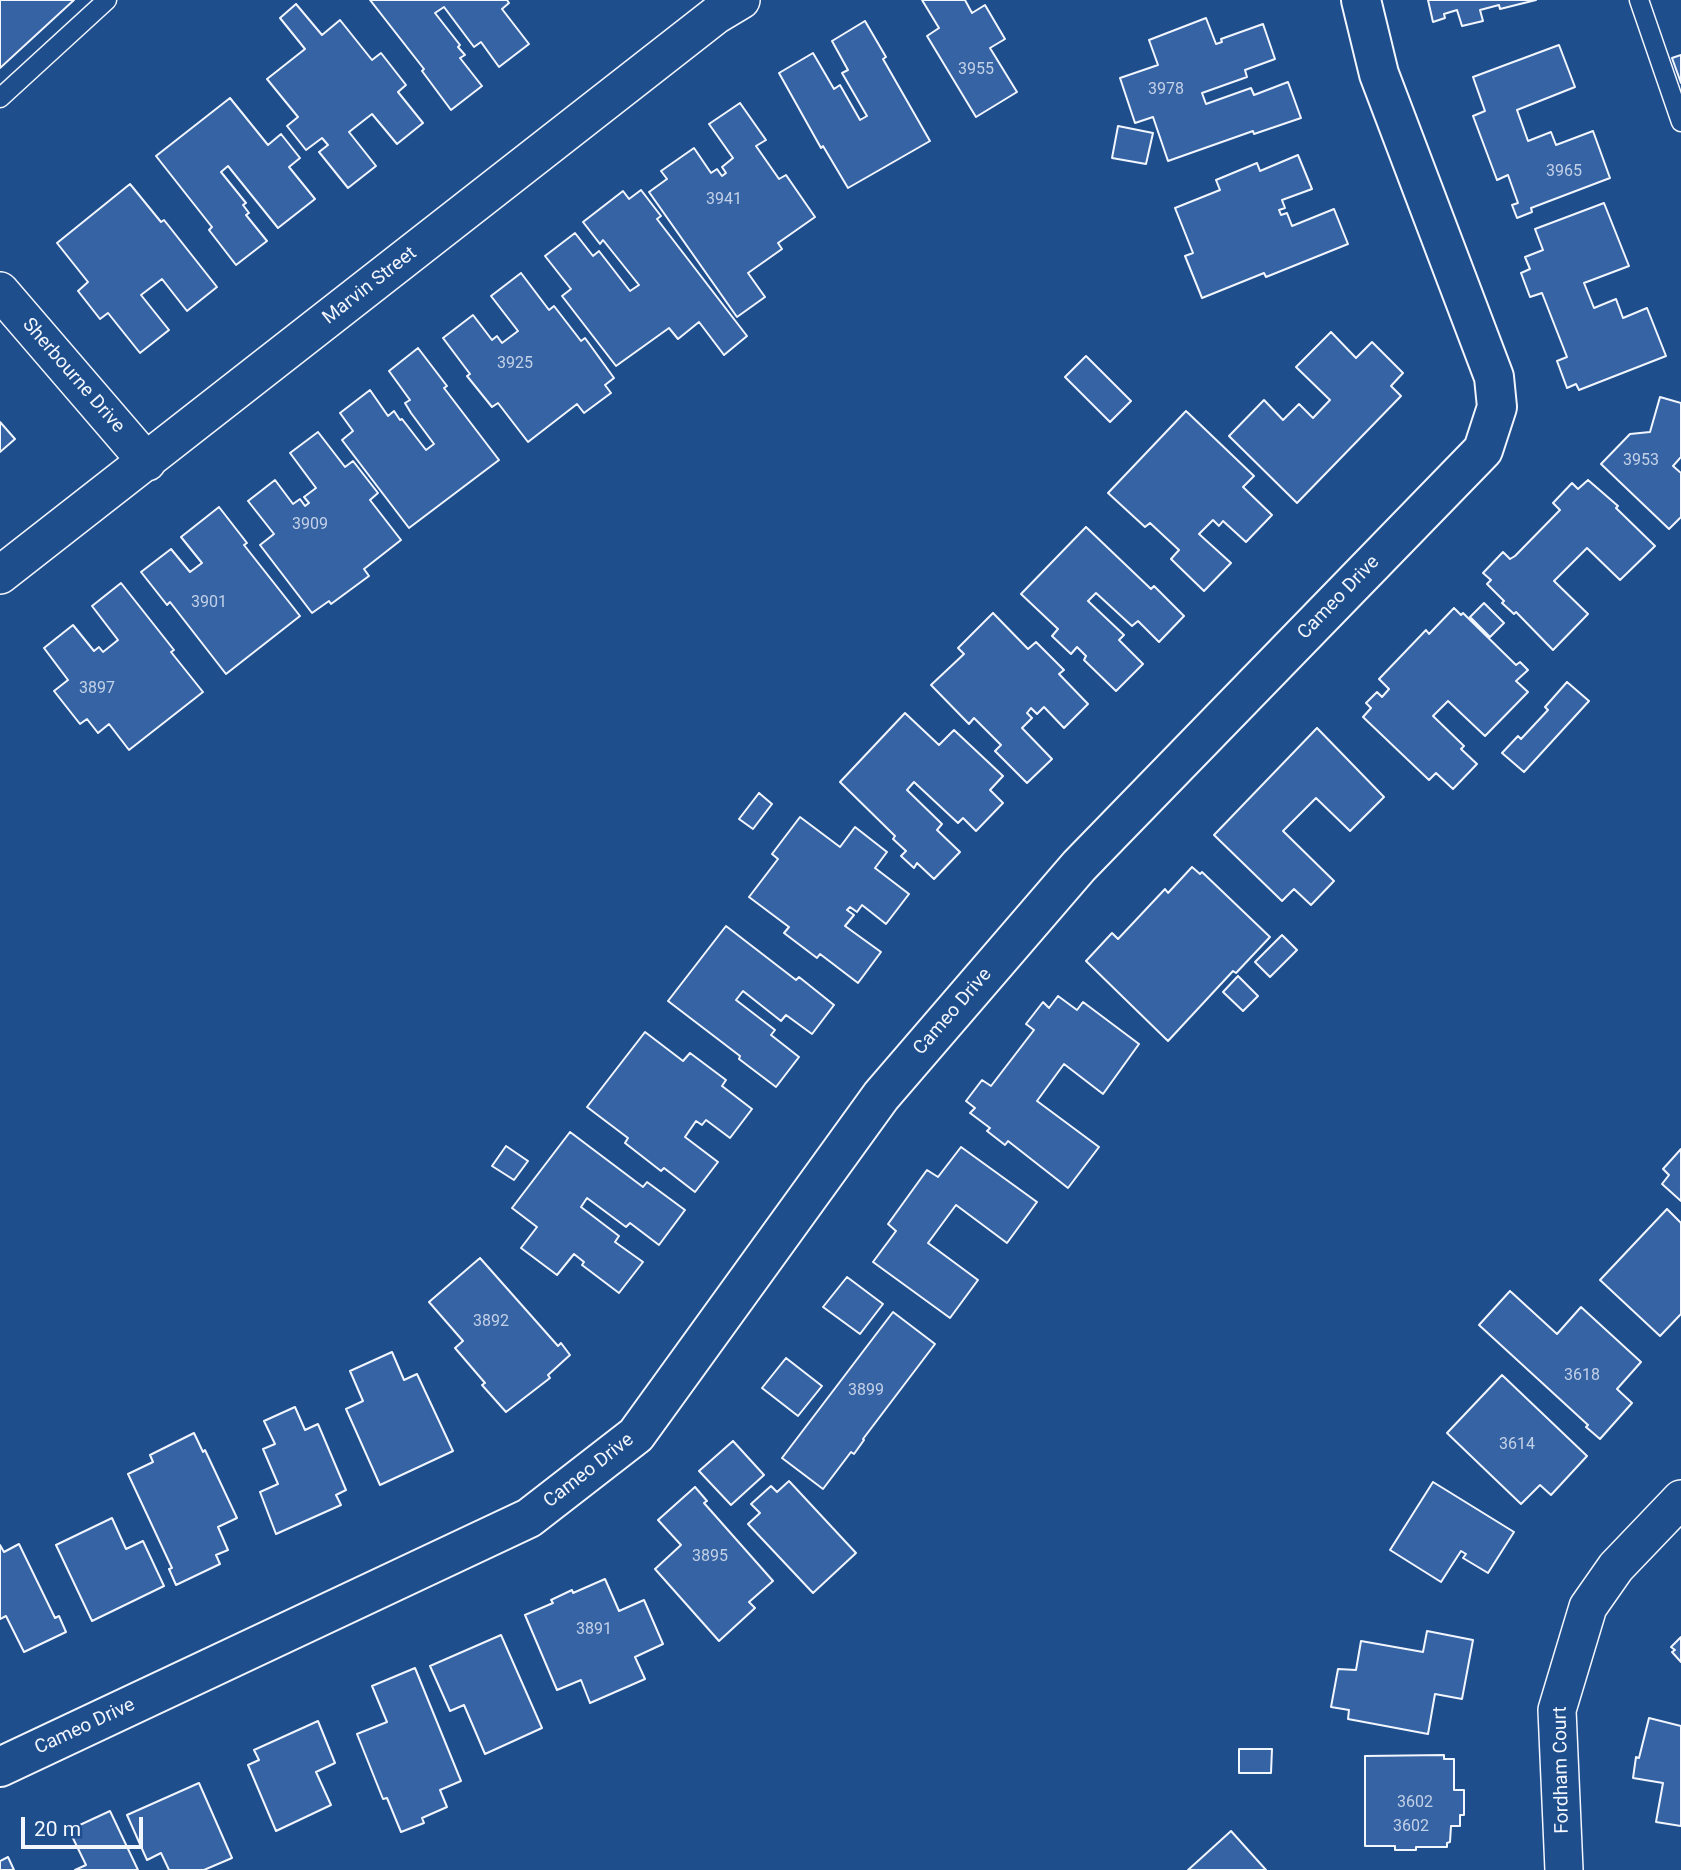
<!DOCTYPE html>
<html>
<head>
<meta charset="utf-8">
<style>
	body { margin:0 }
	#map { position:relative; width:1681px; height:1870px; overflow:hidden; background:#1f4e8c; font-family:Roboto,sans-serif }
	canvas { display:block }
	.scale { position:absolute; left:21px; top:1817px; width:122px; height:32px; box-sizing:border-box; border:4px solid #f2f6ff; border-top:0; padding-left:9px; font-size:21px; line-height:24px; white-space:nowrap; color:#f2f6ff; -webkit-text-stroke:5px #1f4e8c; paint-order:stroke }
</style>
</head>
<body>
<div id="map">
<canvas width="1681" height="1870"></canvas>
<div class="scale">20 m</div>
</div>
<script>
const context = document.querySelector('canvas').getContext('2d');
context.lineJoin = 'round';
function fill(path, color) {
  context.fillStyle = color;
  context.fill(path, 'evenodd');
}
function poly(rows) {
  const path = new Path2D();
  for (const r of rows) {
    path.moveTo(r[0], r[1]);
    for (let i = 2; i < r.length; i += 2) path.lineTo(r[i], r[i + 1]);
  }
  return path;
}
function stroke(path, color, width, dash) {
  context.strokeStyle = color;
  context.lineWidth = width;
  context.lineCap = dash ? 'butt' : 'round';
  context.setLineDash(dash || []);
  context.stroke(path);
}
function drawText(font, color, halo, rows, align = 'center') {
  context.font = font + ' Roboto,sans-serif';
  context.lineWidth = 5;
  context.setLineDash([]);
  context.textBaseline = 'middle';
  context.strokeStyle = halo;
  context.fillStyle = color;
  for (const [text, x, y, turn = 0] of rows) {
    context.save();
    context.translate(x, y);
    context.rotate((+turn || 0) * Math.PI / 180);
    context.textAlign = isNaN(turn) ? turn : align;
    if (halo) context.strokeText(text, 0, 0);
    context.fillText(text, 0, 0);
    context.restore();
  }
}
const building = poly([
	[0,0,74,0,0,68,0,0],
	[370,0,507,0,509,3,502,9,529,44,499,67,481,42,474,47,444,7,435,13,460,45,458,47,465,55,460,58,482,86,451,110,422,71,424,69,370,0],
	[922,0,965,0,972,13,985,5,1005,39,990,48,1017,92,976,117,927,36,939,28,922,0],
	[1428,0,1536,0,1500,9,1499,5,1480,10,1483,21,1462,26,1457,10,1444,14,1445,18,1433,22,1428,0],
	[296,4,322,35,340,20,372,60,381,53,406,85,398,92,423,123,397,144,372,114,349,132,376,166,348,188,319,152,328,145,322,138,306,150,287,126,298,117,267,79,305,49,280,18,296,4],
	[1206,18,1216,44,1222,42,1221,39,1263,24,1275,59,1245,70,1247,77,1202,93,1206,104,1251,88,1254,95,1288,82,1301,118,1254,134,1253,131,1168,161,1153,117,1135,123,1120,78,1158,65,1149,40,1206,18],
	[865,21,886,57,883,59,930,141,848,188,823,146,821,148,779,73,813,53,834,89,840,85,860,120,867,116,842,73,848,70,832,41,865,21],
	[1559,45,1575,87,1517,110,1528,141,1551,132,1556,145,1593,131,1610,178,1531,208,1532,212,1517,218,1512,205,1518,203,1508,175,1497,180,1473,116,1485,111,1473,77,1559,45],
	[1681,55,1681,83,1672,58,1681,55],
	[230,98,268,145,281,134,300,158,289,167,315,199,278,228,228,166,221,172,246,203,243,205,249,213,246,215,267,241,236,265,209,230,212,227,156,156,230,98],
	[740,103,766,140,756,146,779,179,786,175,815,217,778,243,782,249,748,273,765,297,737,317,649,192,667,179,661,171,694,148,711,173,717,169,722,176,726,173,722,167,733,158,709,124,740,103],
	[1118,126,1153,133,1146,164,1112,158,1118,126],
	[1298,155,1312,189,1282,200,1285,208,1279,210,1281,215,1287,213,1292,226,1334,209,1348,244,1266,277,1264,273,1202,298,1185,256,1193,253,1175,208,1220,190,1216,180,1257,163,1260,171,1298,155],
	[130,184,161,222,164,220,217,287,187,311,162,279,141,295,169,330,140,353,108,313,100,319,78,291,88,282,57,243,130,184],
	[641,190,661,216,657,219,747,336,724,355,699,322,678,339,669,328,616,366,562,296,571,289,545,256,575,233,593,256,599,251,630,291,639,285,603,240,600,244,583,222,623,191,629,199,641,190],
	[1604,203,1629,266,1584,283,1594,308,1616,299,1623,318,1647,308,1666,356,1579,390,1576,384,1567,388,1557,361,1567,357,1542,293,1530,297,1521,273,1530,269,1525,257,1543,250,1535,229,1604,203],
	[521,273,549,310,554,306,581,341,585,338,614,378,605,385,611,393,584,413,577,404,528,442,498,403,492,407,467,376,470,374,443,338,473,315,492,340,497,336,502,343,518,331,491,296,521,273],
	[1331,332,1356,358,1372,342,1403,373,1391,386,1401,396,1297,503,1229,436,1264,400,1283,420,1299,404,1313,418,1330,400,1296,367,1331,332],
	[418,348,447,386,444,388,499,460,409,528,342,440,353,431,340,413,370,390,388,416,394,411,400,420,402,419,426,450,434,444,411,413,405,403,410,400,389,371,418,348],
	[1086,356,1131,401,1110,422,1065,377,1086,356],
	[1660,397,1681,403,1681,457,1673,466,1681,473,1681,517,1669,529,1601,464,1630,434,1650,432,1660,397],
	[1186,411,1254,476,1243,487,1272,515,1246,542,1223,521,1219,526,1213,520,1199,534,1231,563,1204,591,1171,559,1179,550,1150,523,1145,527,1108,493,1186,411],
	[0,422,15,439,0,452,0,422],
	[318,432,345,467,353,461,378,493,370,500,401,540,364,569,369,576,331,604,329,601,312,613,260,545,274,534,248,501,275,480,293,504,300,499,305,506,309,503,304,497,316,488,290,453,318,432],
	[1588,480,1618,506,1616,508,1655,546,1620,580,1587,548,1554,581,1588,614,1553,650,1516,612,1514,614,1502,603,1504,601,1487,584,1491,580,1483,573,1503,552,1510,559,1515,556,1560,510,1553,503,1572,483,1578,489,1588,480],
	[219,507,247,543,244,545,300,616,226,674,170,602,167,605,141,572,171,549,190,572,202,563,181,537,219,507],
	[1086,527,1151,589,1154,586,1184,616,1159,642,1138,621,1132,626,1096,593,1088,601,1124,635,1119,640,1143,664,1116,691,1084,660,1086,656,1077,647,1071,654,1052,636,1058,629,1021,594,1086,527],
	[121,583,174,650,171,652,203,692,129,750,109,724,98,733,87,719,80,724,54,691,68,680,44,648,73,625,94,651,99,647,103,652,118,640,92,606,121,583],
	[1484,603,1504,623,1490,637,1470,617,1484,603],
	[1454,608,1461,615,1463,613,1516,665,1520,662,1528,670,1516,681,1528,692,1485,736,1448,701,1433,716,1464,746,1461,749,1477,764,1453,789,1436,773,1429,780,1363,717,1371,708,1366,703,1377,692,1382,697,1389,689,1379,679,1426,630,1429,634,1454,608],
	[993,613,1028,649,1036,642,1064,670,1059,674,1088,704,1064,728,1044,707,1037,714,1031,708,1027,713,1032,718,1022,728,1052,759,1027,783,995,751,1001,745,974,718,969,724,931,685,964,654,958,648,993,613],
	[1567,682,1589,701,1524,772,1502,753,1518,736,1521,739,1548,710,1545,707,1567,682],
	[905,713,939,745,954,730,1003,776,990,790,1003,803,976,831,963,818,958,823,914,782,907,790,942,824,937,830,960,852,934,879,917,863,914,868,901,856,906,851,893,839,895,836,840,782,905,713],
	[1317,728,1384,797,1350,831,1316,798,1283,831,1334,881,1311,905,1294,889,1282,901,1214,835,1317,728],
	[759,793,772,804,753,829,739,819,759,793],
	[800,817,840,847,855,827,887,852,875,868,909,894,886,924,862,905,857,912,850,907,847,910,854,915,845,926,881,952,858,983,820,954,817,958,784,933,789,927,749,897,778,859,772,854,800,817],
	[1192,867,1200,874,1202,872,1270,937,1236,973,1233,971,1168,1041,1086,961,1112,933,1118,939,1165,889,1168,893,1192,867],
	[726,926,796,980,799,977,834,1005,812,1034,786,1015,781,1021,743,991,736,1000,775,1030,771,1035,799,1057,776,1087,739,1059,740,1056,668,1001,726,926],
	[1282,935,1297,950,1270,977,1255,962,1282,935],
	[1238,976,1258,996,1243,1011,1223,992,1238,976],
	[1058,996,1077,1010,1083,1002,1139,1044,1103,1094,1064,1064,1037,1101,1099,1147,1068,1188,1008,1141,1005,1145,987,1131,990,1128,970,1113,975,1108,966,1101,982,1080,991,1086,1034,1030,1026,1024,1043,1002,1049,1008,1058,996],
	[645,1032,683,1061,690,1053,726,1080,722,1086,752,1109,730,1138,706,1120,702,1125,696,1121,685,1137,718,1162,695,1192,664,1168,661,1171,625,1143,628,1138,587,1107,645,1032],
	[570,1132,643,1187,647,1182,685,1210,659,1245,630,1223,626,1227,587,1198,581,1207,619,1236,615,1242,643,1262,619,1293,582,1265,584,1262,574,1254,557,1275,521,1248,537,1227,512,1208,570,1132],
	[506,1146,528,1161,514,1180,492,1166,506,1146],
	[961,1147,1037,1202,1007,1243,956,1205,928,1243,978,1280,950,1318,873,1262,896,1231,888,1224,927,1170,938,1177,961,1147],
	[1681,1149,1681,1201,1662,1184,1669,1175,1663,1169,1681,1149],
	[1667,1209,1681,1223,1681,1314,1660,1336,1600,1280,1667,1209],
	[480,1258,558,1346,561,1343,570,1355,548,1375,550,1378,506,1412,482,1385,485,1383,455,1348,463,1341,429,1302,480,1258],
	[847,1277,883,1304,860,1334,823,1307,847,1277],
	[1510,1291,1557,1334,1581,1307,1641,1362,1617,1389,1632,1403,1600,1439,1586,1427,1588,1425,1479,1325,1510,1291],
	[893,1312,935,1344,863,1439,864,1440,854,1454,851,1452,823,1489,782,1458,893,1312],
	[392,1352,404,1380,417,1374,453,1451,380,1485,346,1409,363,1401,350,1371,392,1352],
	[786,1358,822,1386,798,1416,762,1388,786,1358],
	[1502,1375,1587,1456,1551,1495,1540,1485,1521,1504,1447,1433,1502,1375],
	[295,1407,305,1430,318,1424,346,1490,336,1495,341,1505,276,1534,260,1492,278,1484,263,1449,275,1444,264,1421,295,1407],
	[194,1433,203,1452,205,1450,237,1518,218,1527,228,1550,216,1555,220,1564,176,1585,169,1569,172,1568,128,1474,153,1462,150,1455,194,1433],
	[733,1441,764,1475,731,1505,699,1471,733,1441],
	[789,1481,856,1553,813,1593,748,1524,760,1513,751,1504,771,1486,777,1492,789,1481],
	[1433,1482,1514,1532,1488,1573,1463,1558,1466,1554,1461,1551,1441,1582,1390,1550,1433,1482],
	[695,1487,707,1501,704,1503,773,1581,749,1602,755,1608,719,1641,655,1569,681,1545,658,1520,695,1487],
	[112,1518,126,1549,143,1541,164,1586,92,1621,56,1545,112,1518],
	[19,1544,55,1618,59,1616,66,1632,24,1652,6,1616,0,1619,0,1545,4,1552,19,1544],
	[605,1579,619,1611,644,1600,663,1644,635,1657,645,1679,590,1703,581,1680,557,1690,525,1615,553,1603,551,1600,572,1590,573,1593,605,1579],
	[1427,1631,1473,1640,1462,1699,1435,1694,1428,1734,1348,1719,1349,1710,1331,1707,1338,1669,1356,1670,1361,1641,1423,1652,1427,1631],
	[501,1635,542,1728,485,1754,464,1705,450,1711,430,1666,501,1635],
	[1681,1637,1681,1662,1672,1652,1675,1650,1671,1647,1681,1637],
	[415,1668,461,1781,440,1790,447,1807,422,1818,424,1823,401,1832,387,1798,383,1799,357,1734,387,1722,372,1686,415,1668],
	[1649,1718,1681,1726,1681,1826,1656,1822,1663,1783,1633,1778,1636,1757,1639,1758,1649,1718],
	[318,1721,335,1763,316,1772,331,1805,276,1831,248,1765,259,1760,254,1750,318,1721],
	[1239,1749,1272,1749,1271,1773,1239,1773,1239,1749],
	[1444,1755,1444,1759,1454,1759,1454,1790,1464,1790,1464,1815,1460,1815,1460,1826,1451,1826,1450,1842,1447,1843,1447,1847,1416,1847,1416,1850,1395,1850,1395,1846,1365,1846,1365,1756,1444,1755],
	[199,1783,232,1858,204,1870,169,1870,161,1853,147,1860,127,1815,199,1783],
	[110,1811,138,1870,75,1870,86,1865,69,1830,110,1811],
	[1231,1831,1266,1870,1188,1870,1231,1831],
	[8,1857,14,1870,0,1870,0,1861,8,1857]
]);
fill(building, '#3563a3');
stroke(building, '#f2f6ff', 2);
const lane = poly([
	[1639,0,1681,122],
	[0,98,107,0]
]);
const street = poly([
	[0,291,147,462],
	[0,575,716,15,741,0],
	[1564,1870,1557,1710,1588,1607,1616,1567,1681,1499]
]);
const secondary = poly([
	[0,1767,529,1518,636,1435,881,1096,1079,866,1483,450,1497,407,1494,377,1379,74,1361,0]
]);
stroke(lane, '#f2f6ff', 21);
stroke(street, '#f2f6ff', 40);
stroke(secondary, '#f2f6ff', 42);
stroke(lane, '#1f4e8c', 18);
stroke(street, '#1f4e8c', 37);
stroke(secondary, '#1f4e8c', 38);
drawText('16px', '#c3d1e8', null, [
	["3955",976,70],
	["3978",1166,90],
	["3965",1564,172],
	["3941",724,200],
	["3925",515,364],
	["3953",1641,461],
	["3909",310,525],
	["3901",209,603],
	["3897",97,689],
	["3892",491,1322],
	["3618",1582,1376],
	["3899",866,1391],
	["3614",1517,1445],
	["3895",710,1557],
	["3891",594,1630],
	["3602",1415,1803],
	["3602",1411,1827]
]);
drawText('19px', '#f2f6ff', '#1f4e8c', [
	["Marvin Street",370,286,-38],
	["Sherbourne Drive",73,376,49],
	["Cameo Drive",1339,598,-46],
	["Cameo Drive",953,1012,-49],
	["Cameo Drive",589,1471,-38],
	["Cameo Drive",85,1727,-25],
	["Fordham Court",1562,1770,-91]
]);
</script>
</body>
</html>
